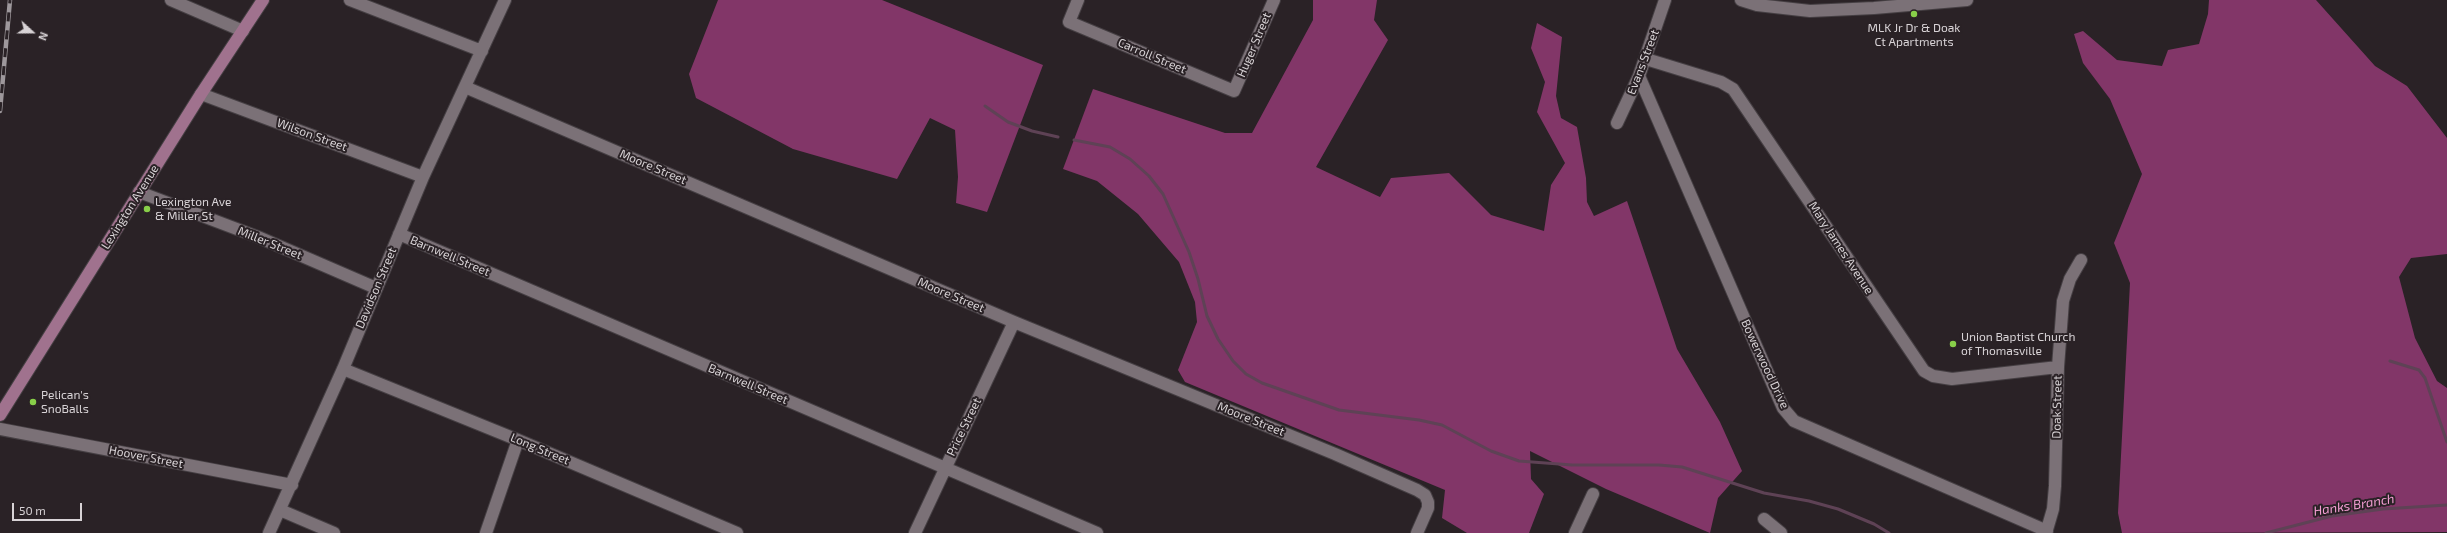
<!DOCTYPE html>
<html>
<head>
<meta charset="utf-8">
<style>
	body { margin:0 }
	#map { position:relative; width:2447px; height:533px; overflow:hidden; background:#2a2226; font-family:"Exo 2",sans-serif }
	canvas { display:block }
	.north { position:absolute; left:12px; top:12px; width:40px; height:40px; -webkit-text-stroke:3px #2a2226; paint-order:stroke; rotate:111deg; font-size:11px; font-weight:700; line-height:16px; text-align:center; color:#d8d3d6 }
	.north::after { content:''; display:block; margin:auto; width:14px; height:18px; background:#d8d3d6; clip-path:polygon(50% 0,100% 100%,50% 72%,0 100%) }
	.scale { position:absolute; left:12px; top:503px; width:70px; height:18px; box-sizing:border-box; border:2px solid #d8d3d6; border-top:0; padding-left:5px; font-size:12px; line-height:14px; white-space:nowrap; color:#d8d3d6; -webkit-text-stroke:3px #2a2226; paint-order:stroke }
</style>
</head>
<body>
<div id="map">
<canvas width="2447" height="533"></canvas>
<div class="north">N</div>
<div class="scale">50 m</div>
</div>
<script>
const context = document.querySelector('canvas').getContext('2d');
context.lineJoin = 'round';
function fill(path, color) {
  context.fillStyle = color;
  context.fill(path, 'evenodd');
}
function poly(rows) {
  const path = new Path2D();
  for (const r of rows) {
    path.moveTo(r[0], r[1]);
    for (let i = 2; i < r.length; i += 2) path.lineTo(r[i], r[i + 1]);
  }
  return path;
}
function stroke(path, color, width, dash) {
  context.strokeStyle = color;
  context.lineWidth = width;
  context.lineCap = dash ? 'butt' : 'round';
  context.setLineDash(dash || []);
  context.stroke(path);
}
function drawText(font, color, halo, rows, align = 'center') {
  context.font = font + ' "Exo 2",sans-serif';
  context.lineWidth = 4;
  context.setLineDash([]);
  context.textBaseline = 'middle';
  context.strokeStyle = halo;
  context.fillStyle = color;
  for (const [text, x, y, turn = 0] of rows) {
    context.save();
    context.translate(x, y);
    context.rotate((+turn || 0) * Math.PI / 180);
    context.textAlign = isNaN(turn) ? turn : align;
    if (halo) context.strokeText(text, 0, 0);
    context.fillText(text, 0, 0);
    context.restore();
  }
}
fill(poly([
	[718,0,882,0,1043,65,987,212,956,203,958,177,955,130,930,118,897,179,793,149,696,98,689,74],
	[1313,0,1377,0,1374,20,1388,40,1316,167,1380,197,1391,178,1449,173,1491,215,1544,231,1551,185,1565,163,1537,112,1545,82,1531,48,1537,23,1562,37,1556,96,1561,118,1577,127,1586,178,1587,202,1594,216,1627,201,1677,349,1720,422,1742,471,1718,498,1710,533,1606,489,1530,451,1531,479,1544,494,1529,533,1467,533,1442,518,1445,490,1185,382,1178,370,1197,322,1195,302,1179,262,1138,214,1097,181,1063,169,1093,89,1225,133,1252,133,1313,20],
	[2209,0,2316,0,2375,66,2407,86,2447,138,2447,254,2411,258,2399,277,2415,338,2437,381,2447,388,2447,532,2122,533,2118,513,2130,283,2114,243,2142,174,2110,99,2083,63,2074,34,2083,31,2117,60,2162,66,2168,50,2199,44,2208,14]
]), '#823668');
stroke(poly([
	[985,106,1008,122,1032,131,1058,137],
	[1074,140,1110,147,1130,159,1149,176,1163,194,1189,252,1198,279,1207,316,1218,339,1233,361,1246,374,1262,383,1339,410,1419,420,1442,425,1491,451,1519,461,1572,465,1659,465,1682,467,1764,493,1809,501,1838,509,1874,524,1889,533],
	[2390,361,2419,370,2425,378,2447,442],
	[2266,533,2332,516,2383,509,2447,505]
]), '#5e4255', 3);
const minor = poly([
	[171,0,243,31],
	[350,0,482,51],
	[1078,0,1069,22,1234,91,1274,0],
	[1741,0,1757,5,1810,11,1874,8,1967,0],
	[1646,59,1721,82,1733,89,1924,371,1933,376,1952,379,2058,367],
	[1639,76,1783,408,1794,421,2047,531],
	[465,87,1014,322,1335,454,1417,490,1425,495,1428,502,1428,508,1417,533],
	[201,94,423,177],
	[1617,123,1639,76,1665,0],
	[139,192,258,237,376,288],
	[399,234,1097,533],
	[343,369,518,440,737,533],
	[0,429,292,485],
	[280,510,334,533],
	[1764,519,1781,533],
	[269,533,343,369,423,177,505,0],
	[486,533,518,440],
	[915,533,1014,322],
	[1575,533,1593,494],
	[2046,533,2053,509,2055,486,2058,367,2063,301,2070,279,2081,260]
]);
const major = poly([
	[0,415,201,94,263,0]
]);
stroke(minor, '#453f43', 14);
stroke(major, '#453f43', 14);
stroke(minor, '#7b7177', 12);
stroke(major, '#a0728e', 12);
const rail = poly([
	[0,111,10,0]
]);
stroke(rail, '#9e989c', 4.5);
stroke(rail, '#2a2226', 3, [9]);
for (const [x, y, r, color] of [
	[1914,14,4,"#88cf49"],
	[147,209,4,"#88cf49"],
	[1953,344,4,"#88cf49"],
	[33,402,4,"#88cf49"]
]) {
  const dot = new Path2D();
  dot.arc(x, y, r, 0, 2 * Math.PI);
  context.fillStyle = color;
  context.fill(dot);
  stroke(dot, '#2a2226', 1.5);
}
drawText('12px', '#d8d3d6', '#2a2226', [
	["MLK Jr Dr & Doak",1914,28,"center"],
	["Ct Apartments",1914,42,"center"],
	["Lexington Ave",155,202],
	["& Miller St",155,216],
	["Union Baptist Church",1961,337],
	["of Thomasville",1961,351],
	["Pelican's",41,395],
	["SnoBalls",41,409]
], 'left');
drawText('12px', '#d8d3d6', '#2a2226', [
	["Huger Street",1254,45,-67],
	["Carroll Street",1152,56,23],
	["Evans Street",1643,62,-69],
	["Wilson Street",312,135,20],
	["Moore Street",653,167,23],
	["Lexington Avenue",130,207,-58],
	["Miller Street",270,243,22],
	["Mary James Avenue",1841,248,57],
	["Barnwell Street",450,256,23],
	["Davidson Street",376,288,-67],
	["Moore Street",951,295,23],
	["Bowerwood Drive",1765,364,65],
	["Barnwell Street",748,384,23],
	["Doak Street",2057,407,-89],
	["Moore Street",1251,419,22],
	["Price Street",964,427,-64],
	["Long Street",540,449,23],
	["Hoover Street",146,457,11]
]);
drawText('italic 13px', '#f59fd4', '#2a2226', [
	["Hanks Branch",2354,505,-9]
]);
</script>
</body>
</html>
